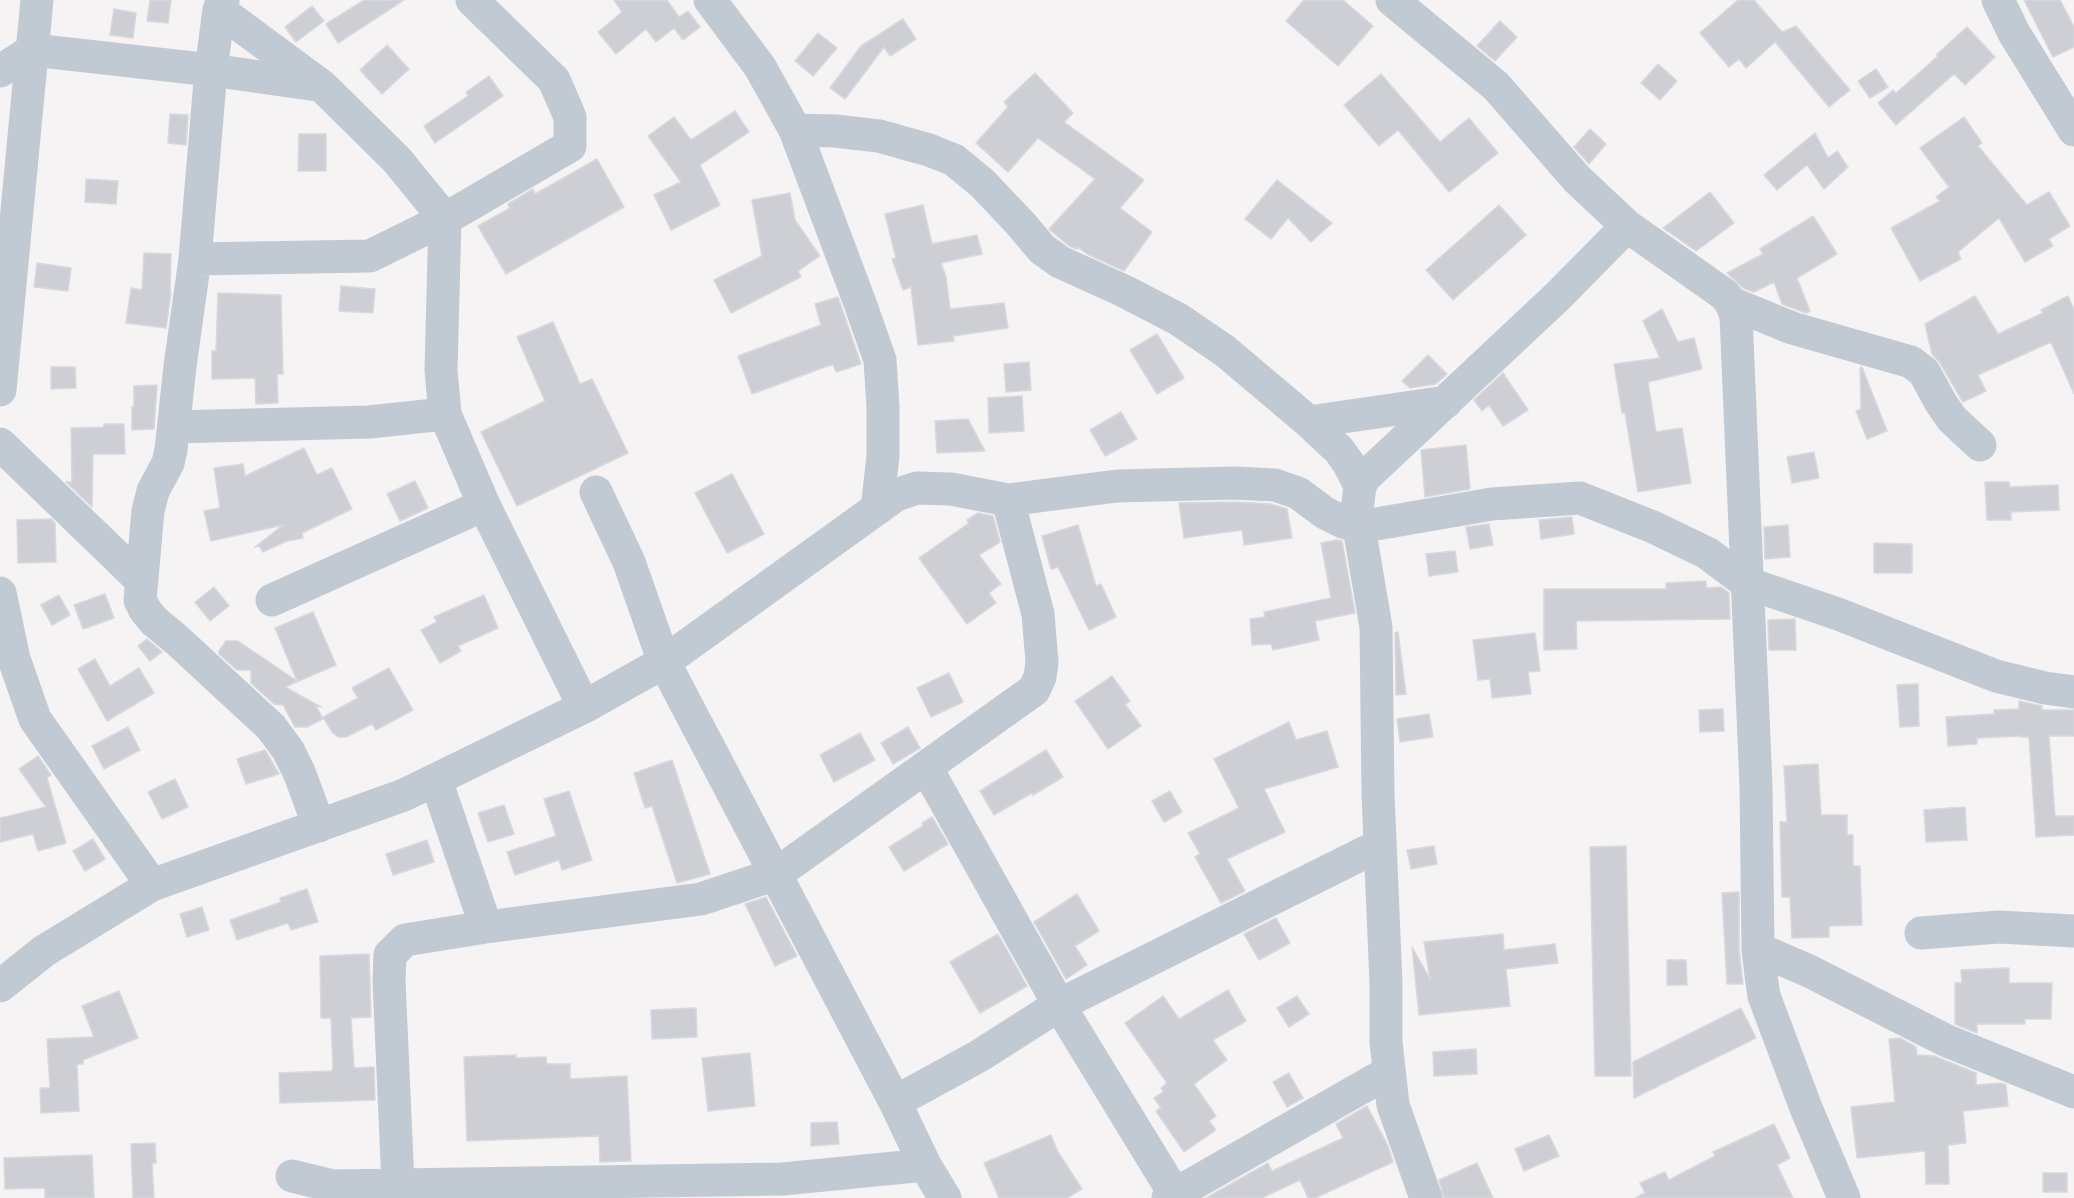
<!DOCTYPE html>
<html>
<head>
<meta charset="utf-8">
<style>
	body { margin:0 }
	canvas { display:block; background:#f5f3f3 }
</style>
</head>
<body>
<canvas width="2074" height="1198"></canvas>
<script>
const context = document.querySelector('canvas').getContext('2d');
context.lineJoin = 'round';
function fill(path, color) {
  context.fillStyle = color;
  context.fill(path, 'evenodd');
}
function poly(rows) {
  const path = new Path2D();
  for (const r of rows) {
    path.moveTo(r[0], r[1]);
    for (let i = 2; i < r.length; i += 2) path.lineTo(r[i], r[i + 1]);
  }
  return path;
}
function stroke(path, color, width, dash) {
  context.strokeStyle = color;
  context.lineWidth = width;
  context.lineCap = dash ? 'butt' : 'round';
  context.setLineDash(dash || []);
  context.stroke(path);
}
const building = poly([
	[150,0,171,0,168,23,147,21,150,0],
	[364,0,404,0,338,43,326,24,364,0],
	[614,0,667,0,679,17,688,11,700,27,683,40,674,28,656,42,646,29,616,54,598,32,622,12,614,0],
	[1304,0,1343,0,1373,26,1338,66,1286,21,1304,0],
	[1738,0,1754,0,1782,32,1796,26,1850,90,1829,107,1775,42,1746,68,1739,59,1729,67,1700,33,1738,0],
	[2024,0,2060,0,2074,27,2074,47,2053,57,2024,0],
	[312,6,324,21,296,42,285,27,312,6],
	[114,9,136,13,133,38,110,35,114,9],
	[903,19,916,39,890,56,884,47,845,99,830,88,861,46,903,19],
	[1500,21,1517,37,1495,61,1477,46,1500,21],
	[1967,27,1995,57,1965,85,1954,74,1896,125,1878,103,1893,90,1896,93,1938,56,1936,55,1967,27],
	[818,33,837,48,813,76,795,61,818,33],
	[387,45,409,69,382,94,360,70,387,45],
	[1658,64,1677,81,1660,100,1641,83,1658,64],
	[1876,69,1888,87,1870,98,1858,81,1876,69],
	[1035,73,1073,113,1064,122,1144,180,1120,208,1152,232,1124,271,1087,254,1079,248,1077,249,1069,246,1049,229,1095,179,1038,138,1008,172,976,143,1008,107,1004,102,1035,73],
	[1381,74,1440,142,1469,118,1498,153,1449,192,1398,130,1379,146,1344,105,1381,74],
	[489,76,503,96,435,143,424,126,468,96,466,92,489,76],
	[735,111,749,132,700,165,720,205,671,230,654,195,681,182,648,136,674,117,691,140,735,111],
	[170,114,188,115,186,145,168,143,170,114],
	[1964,117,1982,143,1978,146,2027,205,2049,192,2070,226,2049,239,2053,246,2025,262,1999,218,1958,252,1961,259,1920,281,1891,228,1940,201,1936,197,1949,187,1920,148,1964,117],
	[1590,129,1606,144,1589,164,1574,147,1590,129],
	[1815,133,1828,158,1837,151,1848,167,1824,189,1807,165,1777,190,1764,175,1815,133],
	[299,134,326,134,326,171,298,171,299,134],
	[597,159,624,207,506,274,478,226,510,208,508,204,533,189,535,194,597,159],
	[86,179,118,181,116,204,85,202,86,179],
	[1277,180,1332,223,1311,242,1288,218,1271,239,1245,219,1277,180],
	[1710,192,1734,223,1696,251,1663,228,1710,192],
	[790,193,795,220,820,256,798,271,801,277,731,313,714,280,762,256,752,200,790,193],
	[923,205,932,244,977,235,982,254,941,263,946,277,950,309,1004,303,1008,328,953,336,954,341,918,345,911,287,903,290,892,259,896,258,885,214,923,205],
	[1499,205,1526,235,1453,300,1426,270,1499,205],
	[1813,216,1837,254,1797,278,1810,311,1806,313,1782,304,1774,282,1754,292,1743,288,1727,273,1763,254,1760,249,1813,216],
	[144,253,171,254,170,293,171,293,166,328,126,323,131,288,142,290,144,253],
	[37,263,71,268,68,291,34,287,37,263],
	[341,286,375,289,373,313,339,311,341,286],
	[218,293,281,295,283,374,277,374,278,403,256,404,255,378,212,379,212,351,216,351,218,293],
	[1975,296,1998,334,2043,313,2041,310,2068,296,2074,309,2074,394,2051,342,1978,375,1986,391,1963,402,1940,363,1932,354,1925,324,1975,296],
	[838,297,861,364,836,372,833,364,752,394,738,356,821,325,815,304,838,297],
	[1662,309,1678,342,1694,338,1702,369,1648,382,1656,432,1682,428,1691,483,1638,492,1625,413,1622,413,1614,364,1660,358,1643,321,1662,309],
	[553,322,580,384,592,379,628,453,517,506,481,432,545,401,517,337,553,322],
	[1157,334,1184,378,1157,394,1130,350,1157,334],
	[1428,355,1447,374,1436,384,1410,388,1402,381,1428,355],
	[1029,362,1031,390,1006,392,1004,364,1029,362],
	[51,367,75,367,76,388,51,389,51,367],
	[1862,367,1887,431,1867,439,1856,411,1861,409,1860,368,1862,367],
	[1503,373,1528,410,1503,426,1489,405,1482,411,1474,400,1503,373],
	[157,385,154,429,132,430,132,407,134,406,134,386,157,385],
	[1022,396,1024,431,989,433,988,398,1022,396],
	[1121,412,1137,439,1105,456,1090,430,1121,412],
	[968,419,985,451,937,453,935,421,968,419],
	[104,424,124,424,125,454,93,454,92,507,66,482,72,482,71,428,104,427,104,424],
	[1466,445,1470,489,1425,497,1421,450,1466,445],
	[304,448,317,475,332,468,352,509,302,533,303,538,287,541,263,552,259,546,255,547,283,525,211,541,204,511,220,508,214,468,243,464,245,476,304,448],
	[1814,452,1819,478,1792,483,1787,457,1814,452],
	[732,474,764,534,727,553,695,493,732,474],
	[415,481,428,508,400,521,387,494,415,481],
	[1985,482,2009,482,2010,487,2058,485,2059,510,2011,512,2011,520,1987,520,1985,482],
	[1234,502,1271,504,1287,509,1292,538,1244,545,1242,530,1184,538,1179,503,1234,502],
	[978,513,993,516,1000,542,979,555,1001,584,989,593,996,603,967,624,919,558,969,523,967,520,978,513],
	[1572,517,1574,534,1541,539,1539,520,1572,517],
	[51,519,55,523,56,562,18,563,17,520,51,519],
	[1489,524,1493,545,1470,549,1466,527,1489,524],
	[1078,525,1096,586,1101,584,1116,617,1089,630,1058,567,1051,569,1042,536,1078,525],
	[1788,525,1790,557,1765,559,1764,527,1788,525],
	[1338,540,1342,541,1355,613,1315,621,1319,640,1273,650,1271,644,1252,645,1250,619,1265,617,1264,612,1331,598,1321,543,1338,540],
	[1874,543,1912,544,1912,573,1874,573,1874,543],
	[1455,551,1458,572,1429,576,1426,554,1455,551],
	[1706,581,1706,588,1721,587,1729,593,1730,619,1576,621,1577,649,1544,650,1544,589,1666,589,1666,583,1706,581],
	[214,587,229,606,210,621,195,602,214,587],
	[105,594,114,618,83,629,74,605,105,594],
	[59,595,70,615,52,625,41,605,59,595],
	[484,595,498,628,458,646,461,651,440,663,421,630,437,622,434,617,484,595],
	[313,612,336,665,285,687,321,707,316,706,323,719,307,727,295,727,283,705,274,704,251,683,251,670,237,670,219,654,219,651,226,641,238,641,297,681,275,628,313,612],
	[1795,619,1796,650,1769,650,1768,620,1795,619],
	[1398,632,1406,694,1396,695,1395,633,1398,632],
	[1535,633,1540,671,1528,672,1531,694,1492,698,1490,679,1478,680,1473,640,1535,633],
	[147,639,162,652,150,661,138,646,147,639],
	[95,659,110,686,139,668,154,693,107,721,78,669,95,659],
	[389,668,413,710,376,730,372,724,346,737,338,737,332,732,323,717,358,698,352,688,389,668],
	[949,673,963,702,931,717,917,688,949,673],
	[1112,676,1130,701,1125,704,1141,726,1108,749,1075,701,1112,676],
	[1918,684,1919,726,1900,727,1897,685,1918,684],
	[2019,701,2042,706,2042,710,2074,710,2074,736,2049,736,2055,816,2074,816,2074,835,2036,837,2029,737,2021,737,2021,736,1977,738,1977,744,1948,746,1946,717,1994,714,1994,710,2019,709,2019,701],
	[1723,709,1724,731,1700,732,1699,710,1723,709],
	[1429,714,1433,737,1400,742,1397,719,1429,714],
	[1289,722,1296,740,1327,731,1338,767,1264,789,1285,832,1227,859,1245,891,1221,903,1195,857,1200,854,1188,833,1239,808,1214,759,1289,722],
	[128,727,140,750,104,769,92,746,128,727],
	[908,727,920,748,893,764,881,743,908,727],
	[860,733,875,760,834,782,820,755,860,733],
	[265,750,279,774,246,784,237,759,265,750],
	[1046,750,1063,777,1033,795,1032,793,994,815,980,791,1046,750],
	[38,756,51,775,47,778,66,843,38,851,33,834,0,842,0,818,46,807,19,769,38,756],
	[672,760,710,874,677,883,652,806,645,808,634,773,672,760],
	[1818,764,1821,815,1847,815,1847,835,1853,835,1853,866,1860,866,1862,925,1829,926,1829,937,1792,938,1790,897,1782,897,1780,822,1787,822,1784,766,1818,764],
	[175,779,188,807,162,819,148,792,175,779],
	[569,791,592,860,562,870,559,860,515,875,507,852,556,836,544,799,569,791],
	[1170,791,1182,812,1164,822,1152,801,1170,791],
	[504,805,514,834,488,842,478,813,504,805],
	[1965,807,1967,840,1926,842,1924,810,1965,807],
	[932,817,948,844,904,871,889,847,923,826,922,823,932,817],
	[93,839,105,859,85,871,73,851,93,839],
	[427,840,434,862,393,875,386,854,427,840],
	[1434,846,1437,864,1411,869,1407,850,1434,846],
	[1626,846,1631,1076,1595,1076,1590,847,1626,846],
	[307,889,318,922,291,930,288,923,237,940,230,920,281,902,280,898,307,889],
	[1739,892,1739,949,1743,984,1727,984,1722,893,1739,892],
	[1077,894,1099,931,1075,946,1087,965,1066,979,1034,922,1077,894],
	[766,897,797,956,775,966,745,904,766,897],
	[202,907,209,930,187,937,180,914,202,907],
	[1276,918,1290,943,1259,960,1244,934,1276,918],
	[998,934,1027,986,980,1013,950,962,998,934],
	[1503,934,1504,950,1555,944,1558,963,1506,969,1510,1006,1419,1015,1412,947,1430,979,1424,942,1503,934],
	[369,954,371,1017,351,1018,354,1068,374,1067,375,1100,280,1103,279,1073,332,1071,333,1068,331,1018,321,1018,320,956,369,954],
	[1667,960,1686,960,1687,985,1667,985,1667,960],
	[2009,968,2009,983,2052,983,2051,1019,2025,1019,2025,1024,1977,1024,1977,1033,1955,1024,1955,983,1962,983,1961,970,2009,968],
	[1228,990,1246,1021,1213,1040,1227,1060,1194,1084,1216,1116,1209,1121,1216,1130,1184,1152,1156,1111,1161,1108,1154,1098,1163,1092,1161,1088,1167,1083,1125,1023,1163,996,1179,1019,1228,990],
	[119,991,138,1038,83,1060,83,1064,77,1064,79,1111,41,1113,40,1088,50,1088,47,1039,94,1037,82,1006,119,991],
	[1297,996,1309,1014,1289,1027,1277,1008,1297,996],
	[696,1008,697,1037,652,1039,651,1010,696,1008],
	[1741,1008,1756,1038,1634,1098,1633,1062,1741,1008],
	[1900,1038,1916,1047,1917,1055,1934,1056,1976,1073,1976,1085,2001,1083,2006,1085,2008,1106,1963,1111,1966,1143,1948,1145,1949,1184,1926,1184,1925,1151,1857,1158,1851,1107,1895,1102,1889,1039,1900,1038],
	[1476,1049,1477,1074,1434,1076,1433,1052,1476,1049],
	[750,1053,755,1106,708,1111,702,1058,750,1053],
	[516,1055,516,1058,546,1057,547,1064,570,1064,570,1079,627,1076,631,1161,600,1162,599,1136,467,1141,464,1057,516,1055],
	[1289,1073,1303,1098,1287,1107,1273,1082,1289,1073],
	[1367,1106,1388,1146,1393,1162,1315,1198,1308,1198,1300,1180,1262,1198,1206,1198,1268,1163,1272,1171,1343,1138,1336,1124,1367,1106],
	[837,1122,839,1144,811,1146,811,1123,837,1122],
	[1774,1124,1790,1158,1777,1165,1793,1198,1635,1198,1645,1193,1640,1183,1665,1172,1669,1180,1715,1156,1713,1152,1774,1124],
	[1051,1135,1058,1152,1082,1189,1067,1198,999,1198,984,1163,1051,1135],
	[1549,1135,1559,1156,1524,1171,1515,1149,1549,1135],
	[155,1143,156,1163,152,1163,154,1198,133,1198,131,1144,155,1143],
	[92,1155,94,1198,45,1198,45,1188,5,1189,4,1158,92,1155],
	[1477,1163,1493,1198,1444,1198,1439,1180,1477,1163],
	[2043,1173,2067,1173,2067,1192,2043,1192,2043,1173]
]);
fill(building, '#cdcfd5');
stroke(building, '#d7d9de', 1.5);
stroke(poly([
	[223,0,219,10,211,70,195,259,180,366,171,450,168,463,153,491,148,511,140,600,145,610,154,621,177,640,271,727,288,750,299,772,319,826],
	[710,0,760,67,795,130,860,303,880,360,883,407,883,456,877,509],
	[1392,0,1496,86,1577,179,1627,226,1725,295,1731,303,1736,316,1756,786,1758,949,1761,975,1764,996,1806,1108,1844,1198],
	[1998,0,2014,33,2074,130],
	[219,10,322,86,397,160,445,219,441,370,445,414,484,505,584,707],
	[0,71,33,50,211,70,317,85],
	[795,130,835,131,879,136,929,150,954,160,982,183,1020,223,1042,249,1060,262,1124,291,1178,319,1225,351,1309,422,1339,450,1349,464,1360,486],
	[195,259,370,256,445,219,570,146,570,117,554,80,472,0],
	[1731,303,1792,328,1911,362,1924,372,1941,403,1952,419,1980,445],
	[0,390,37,0],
	[1309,422,1446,402],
	[174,427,369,422,445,414],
	[0,444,141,580],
	[596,492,629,562,664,662,895,1102,925,1165,945,1198],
	[0,593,14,659,35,719,152,885],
	[272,600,484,505],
	[926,767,1059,1005,1177,1198],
	[436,780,486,927],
	[1921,933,1999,927,2074,931],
	[1758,949,1809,971,1947,1041,2074,1092],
	[0,986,44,951,152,885,404,795,584,707,664,662,896,495,917,488,951,489,1008,500,1117,486,1234,483,1275,485,1298,493,1325,513,1343,522,1359,527,1492,504,1580,498,1653,527,1707,553,1747,583,1838,614,1996,676,2045,688,2074,692],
	[895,1102,979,1056,1059,1005,1380,845],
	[292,1176,333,1186,783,1179,925,1165],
	[398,1184,389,981,390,955,405,940,486,927,701,899,776,874,1034,690,1040,677,1042,662,1038,614,1008,500],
	[1168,1198,1389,1072],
	[1426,1198,1393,1105,1386,1042,1386,983,1378,794,1376,627,1359,527,1357,511,1360,486,1364,478,1558,296,1627,226]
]), '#c1cad2', 33);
</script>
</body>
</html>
